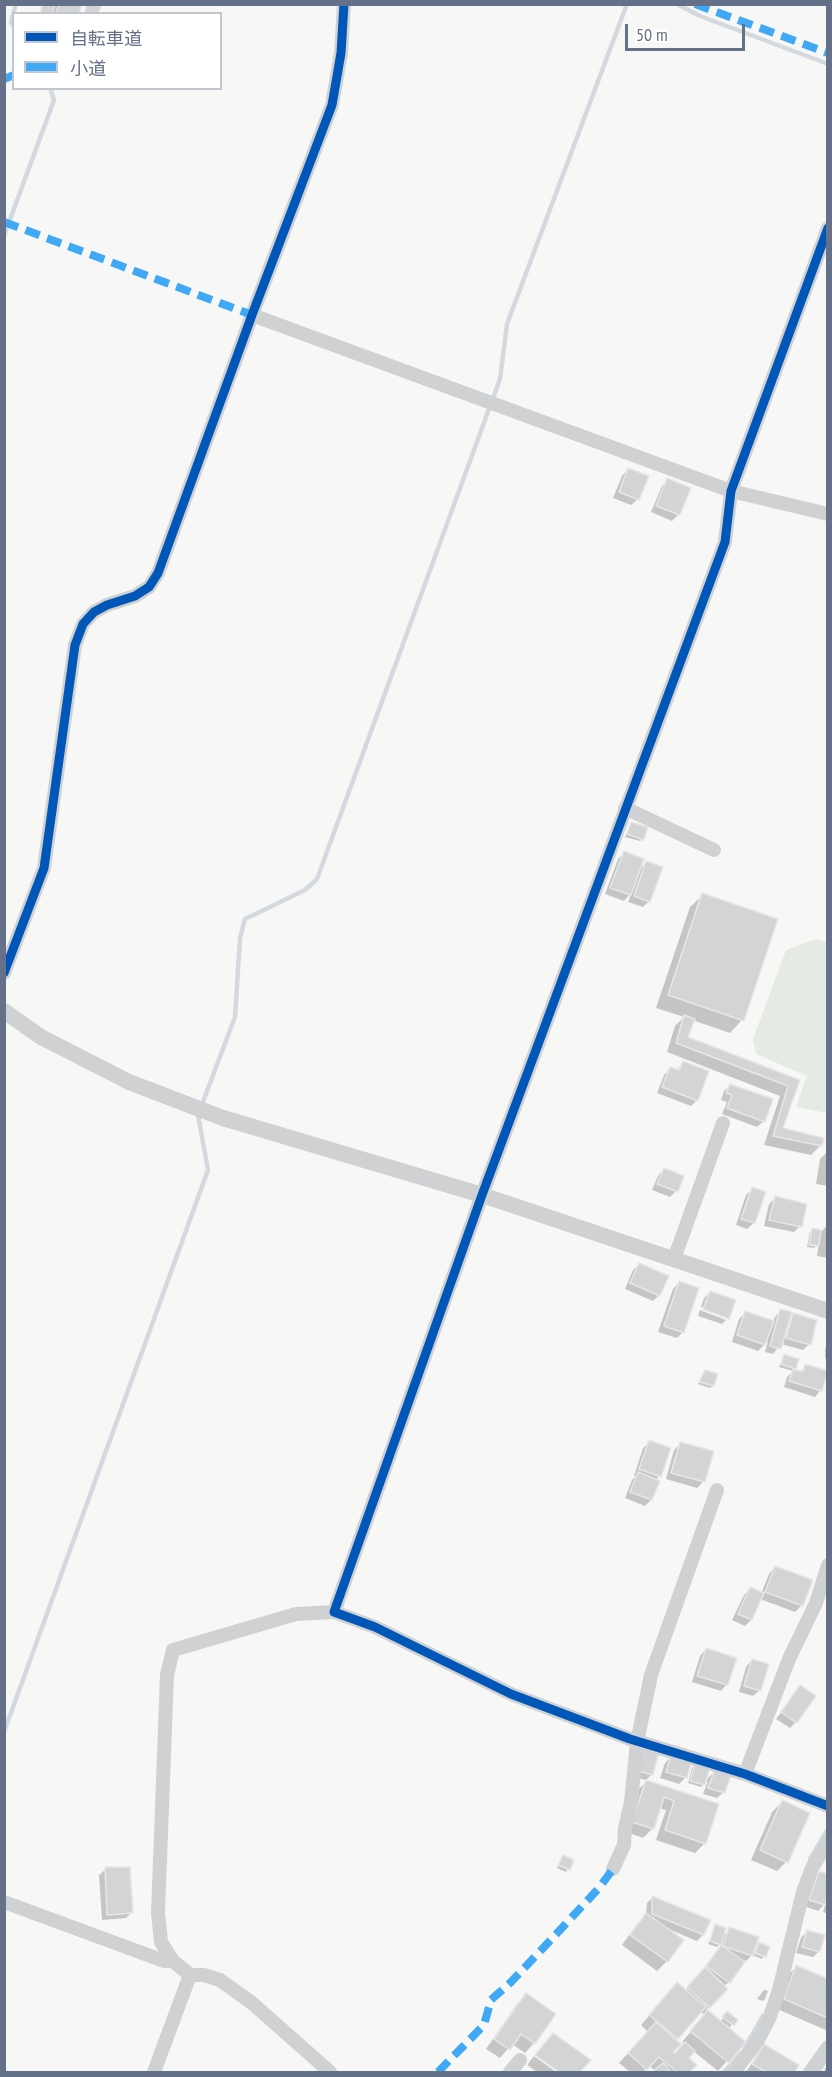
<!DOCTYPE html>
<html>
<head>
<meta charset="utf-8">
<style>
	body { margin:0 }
	#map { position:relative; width:832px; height:2077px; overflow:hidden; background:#f7f7f6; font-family:"PT Sans Narrow","Noto Sans JP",sans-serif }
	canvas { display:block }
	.frame { position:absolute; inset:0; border:6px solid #657188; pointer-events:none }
	.legend { position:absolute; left:12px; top:12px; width:210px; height:78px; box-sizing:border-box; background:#fff; border:2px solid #c1c6cf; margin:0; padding:8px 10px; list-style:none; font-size:18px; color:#657188 }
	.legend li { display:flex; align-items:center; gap:12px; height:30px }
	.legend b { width:30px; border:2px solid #c1c6cf }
	.scale { position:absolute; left:625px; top:24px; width:120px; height:27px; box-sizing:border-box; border:3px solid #657188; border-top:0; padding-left:8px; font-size:18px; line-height:21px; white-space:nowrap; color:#657188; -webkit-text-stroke:4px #fff; paint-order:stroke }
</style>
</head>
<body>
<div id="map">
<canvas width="832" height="2077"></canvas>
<div class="frame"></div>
<ul class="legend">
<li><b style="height:8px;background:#0057b8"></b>自転車道</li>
<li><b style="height:8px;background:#3fa9f5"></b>小道</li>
</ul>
<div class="scale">50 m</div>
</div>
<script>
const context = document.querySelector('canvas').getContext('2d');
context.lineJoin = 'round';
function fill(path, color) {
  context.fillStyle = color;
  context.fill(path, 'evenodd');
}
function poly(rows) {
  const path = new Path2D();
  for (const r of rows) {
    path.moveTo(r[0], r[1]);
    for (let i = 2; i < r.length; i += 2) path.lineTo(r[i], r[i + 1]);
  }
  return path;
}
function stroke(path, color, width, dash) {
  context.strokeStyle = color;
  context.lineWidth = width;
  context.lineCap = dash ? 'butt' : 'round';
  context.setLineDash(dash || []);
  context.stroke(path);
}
fill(poly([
	[816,939,827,943,827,1113,796,1107,807,1076,756,1054,753,1039,786,950]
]), '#e5eae4');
fill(poly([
	[43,4,80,4,77,14,39,14],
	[628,469,638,499,631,505,613,498,622,476],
	[668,480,689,488,678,515,672,521,651,512,662,486],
	[631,824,643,839,640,841,625,837],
	[624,853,638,871,647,862,649,901,643,907,628,902,632,892,624,901,605,894,618,859],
	[703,895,742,1020,730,1033,692,1020,686,1038,798,1081,781,1129,820,1146,811,1155,764,1145,780,1096,667,1052,675,1026,684,1017,656,1008,690,907],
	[683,1063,697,1100,691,1106,657,1093,664,1075,670,1069,676,1071],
	[730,1085,764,1121,757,1127,722,1114,727,1102,721,1100,724,1091],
	[828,1151,828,1186,816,1184,820,1159],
	[664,1169,676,1191,670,1197,652,1190,658,1176],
	[753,1189,754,1223,747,1229,736,1225,746,1195],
	[775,1198,800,1226,794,1232,764,1226,769,1204],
	[828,1224,828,1258,817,1256,819,1243,814,1248,807,1247,810,1232,813,1230,822,1231],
	[640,1264,659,1295,653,1301,625,1289,633,1270],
	[679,1282,683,1332,677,1338,658,1332,673,1289],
	[710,1292,734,1301,727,1319,727,1316,701,1307,704,1298],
	[700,1310,726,1320,722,1324,698,1316],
	[781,1310,788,1320,793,1315,809,1344,803,1350,781,1344,773,1354,765,1352,768,1341,758,1351,732,1342,739,1319,745,1313,773,1322,775,1317],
	[827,1346,828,1358,825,1359,825,1348],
	[784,1356,795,1368,793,1371,799,1373,806,1366,821,1390,815,1397,784,1387,787,1377,793,1371,779,1367],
	[705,1371,713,1385,710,1388,698,1384],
	[650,1442,659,1476,655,1481,658,1482,651,1500,645,1506,625,1498,632,1480,636,1476,634,1476,643,1448],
	[681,1443,704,1481,697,1488,666,1479,674,1450],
	[775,1567,811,1581,801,1606,795,1612,760,1599,751,1620,745,1626,732,1620,744,1595,750,1589,761,1594,769,1574],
	[706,1649,727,1684,721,1691,692,1682,700,1656],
	[752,1660,760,1690,753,1696,739,1692,746,1667],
	[800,1687,796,1722,790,1728,776,1719],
	[644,1750,652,1774,646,1780,632,1777,638,1756],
	[671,1757,685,1778,679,1784,660,1778,665,1763],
	[695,1765,705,1781,715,1771,724,1792,717,1798,703,1794,708,1781,701,1787,688,1783,692,1768],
	[646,1782,717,1805,705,1843,695,1853,656,1840,666,1810,659,1808,653,1828,643,1838,624,1831,636,1792],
	[782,1802,786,1862,777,1871,751,1860,772,1812],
	[561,1860,572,1861,566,1872,557,1868],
	[106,1869,132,1912,126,1918,102,1920,99,1875],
	[819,1873,828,1876,828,1914,823,1912,826,1902,818,1911,804,1906,813,1879],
	[653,1897,703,1935,697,1941,668,1929,667,1961,657,1971,622,1945,637,1924,646,1915,647,1903],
	[716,1925,722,1937,730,1929,753,1950,760,1944,768,1948,762,1959,752,1955,746,1961,737,1958,729,1982,723,1987,726,1989,706,2010,720,2022,725,2016,736,2020,728,2029,744,2042,718,2071,693,2051,687,2058,695,2065,688,2072,654,2072,656,2071,649,2066,643,2072,630,2072,619,2063,648,2032,641,2025,668,1994,685,1991,719,1950,721,1942,717,1947,708,1944],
	[700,2011,705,2015,682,2042,685,2044,674,2055,671,2053,674,2041],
	[807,1931,819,1951,813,1957,796,1953,801,1938],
	[796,1967,828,1980,828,2031,775,2008,786,1977],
	[764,1990,768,1991,765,1999,763,2001,757,1999],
	[526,1995,534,2043,525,2053,512,2044,500,2058,486,2049,517,2004],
	[764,2046,797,2066,793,2072,750,2072,747,2071,758,2052],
	[534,2056,556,2072,537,2072,527,2065],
	[828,2062,828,2072,827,2072,824,2071]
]), '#0003');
stroke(poly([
	[677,4,700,16,828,64],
	[14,27,11,22,16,4],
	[4,236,54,100,50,88],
	[4,1732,208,1170,198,1115,235,1017,240,938,245,919,305,890,317,879,500,379,507,324,627,4],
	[810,1859,828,1829],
	[745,2047,763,2016],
	[724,2072,740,2054],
	[819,2072,824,2062]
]), '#d3d9de', 4.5);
const building = poly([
	[43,4,55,4,52,14,40,13,43,4],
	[59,4,82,4,79,14,56,14,59,4],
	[87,4,102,4,98,14,84,14,87,4],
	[628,468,649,476,639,500,619,492,628,468],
	[667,478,691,488,680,515,656,506,667,478],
	[631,822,648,827,644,840,627,834,631,822],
	[624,851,644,859,631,895,610,888,624,851],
	[646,861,663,867,650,902,634,896,646,861],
	[702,893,778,919,744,1021,668,995,702,893],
	[684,1015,695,1019,688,1037,800,1080,783,1128,824,1138,822,1146,773,1136,788,1086,676,1043,684,1015],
	[683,1061,709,1071,698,1101,662,1087,670,1067,679,1070,683,1061],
	[730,1084,773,1099,765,1122,727,1108,732,1095,726,1093,730,1084],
	[664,1168,684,1176,678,1192,657,1184,664,1168],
	[752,1187,766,1192,755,1223,741,1219,752,1187],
	[775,1196,807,1204,802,1227,769,1220,775,1196],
	[812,1228,821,1230,819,1246,809,1245,812,1228],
	[639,1263,669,1276,660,1296,630,1283,639,1263],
	[679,1281,699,1288,684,1333,664,1326,679,1281],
	[710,1291,736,1300,729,1319,703,1309,710,1291],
	[780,1309,792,1312,781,1349,770,1346,780,1309],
	[745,1311,774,1321,765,1345,737,1335,745,1311],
	[793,1313,817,1320,811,1345,786,1338,793,1313],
	[784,1354,799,1359,796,1369,781,1364,784,1354],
	[805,1364,828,1371,822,1391,789,1381,793,1369,803,1372,805,1364],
	[705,1370,718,1374,714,1386,699,1382,705,1370],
	[649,1440,671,1448,661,1477,639,1469,649,1440],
	[680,1442,714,1451,705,1482,671,1473,680,1442],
	[638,1472,660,1481,652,1500,630,1492,638,1472],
	[775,1566,813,1580,803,1606,765,1592,775,1566],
	[750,1587,764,1593,752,1620,738,1614,750,1587],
	[706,1648,737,1658,728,1685,697,1676,706,1648],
	[752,1659,769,1664,761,1691,744,1686,752,1659],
	[800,1685,816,1696,797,1723,781,1712,800,1685],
	[644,1748,659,1752,653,1775,638,1771,644,1748],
	[671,1755,692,1761,687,1778,666,1772,671,1755],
	[695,1764,710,1768,705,1785,690,1781,695,1764],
	[715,1769,731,1775,725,1793,708,1788,715,1769],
	[646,1780,719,1804,706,1844,665,1830,674,1801,664,1797,654,1829,632,1822,646,1780],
	[782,1800,810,1813,788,1863,760,1850,782,1800],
	[563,1855,574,1860,570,1870,558,1865,563,1855],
	[105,1867,130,1867,133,1913,107,1915,105,1867],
	[819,1871,828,1874,828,1898,825,1905,809,1900,819,1871],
	[652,1896,711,1920,704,1935,652,1914,652,1896],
	[646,1913,684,1940,668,1962,630,1935,646,1913],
	[715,1924,726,1928,721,1945,710,1941,715,1924],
	[729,1927,759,1937,753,1956,723,1946,729,1927],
	[807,1930,825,1935,820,1952,802,1947,807,1930],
	[759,1942,770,1947,766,1957,755,1953,759,1942],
	[721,1945,745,1962,730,1983,706,1966,721,1945],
	[796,1965,828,1979,828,2018,784,1999,796,1965],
	[705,1967,728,1989,710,2008,687,1987,705,1967],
	[677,1982,706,2007,678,2039,649,2015,677,1982],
	[526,1993,556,2014,535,2044,521,2034,510,2050,494,2039,526,1993],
	[708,2010,746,2042,729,2063,690,2031,708,2010],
	[727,2011,738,2020,734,2026,722,2017,727,2011],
	[656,2022,681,2044,673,2052,675,2053,685,2042,695,2051,689,2058,697,2065,690,2072,677,2072,659,2057,647,2070,628,2053,656,2022],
	[553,2033,591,2060,580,2072,559,2072,535,2055,553,2033],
	[764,2044,799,2065,795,2072,766,2072,752,2064,764,2044],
	[663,2063,671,2072,652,2072,663,2063]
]);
fill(building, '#d3d4d6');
stroke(building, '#e6e6e6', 1.5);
stroke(poly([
	[828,228,731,491,725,542,482,1195,334,1612,375,1627,511,1694,630,1739,745,1774,828,1806],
	[252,315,731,491,828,514],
	[625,808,714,850],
	[4,973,44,868,75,645,83,624,94,612,107,605,135,596,149,587,158,573,252,315,332,105,341,53,344,4],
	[674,1259,723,1123],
	[745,1774,789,1659,816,1603,828,1565],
	[613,1869,624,1845,625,1828,631,1802,637,1742,651,1675,717,1490],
	[4,1902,164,1961,173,1961,190,1975,204,1975,220,1980,252,2003,330,2072],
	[173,1961,161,1942,158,1913,167,1675,173,1650,296,1614,334,1612],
	[154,2072,190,1975],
	[510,2072,520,2060],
	[734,2072,758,2040,769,2019,779,1990,803,1892,812,1868,828,1842],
	[810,2072,828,2047]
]), '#d0d1d2', 14);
stroke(poly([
	[4,1011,41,1037,129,1082,223,1118,482,1195,828,1311]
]), '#d0d1d2', 16);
stroke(poly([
	[695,4,828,53],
	[4,79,14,75],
	[4,222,252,315],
	[438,2072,484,2025,491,2000,510,1983,546,1945,599,1888,613,1869]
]), '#3fa9f5', 8, [15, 8]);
stroke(poly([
	[828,228,731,491,725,542,482,1195,334,1612,375,1627,511,1694,630,1739,745,1774,828,1806],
	[4,973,44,868,75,645,83,624,94,612,107,605,135,596,149,587,158,573,252,315,332,105,341,53,344,4]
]), '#0057b8', 9);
</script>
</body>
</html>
